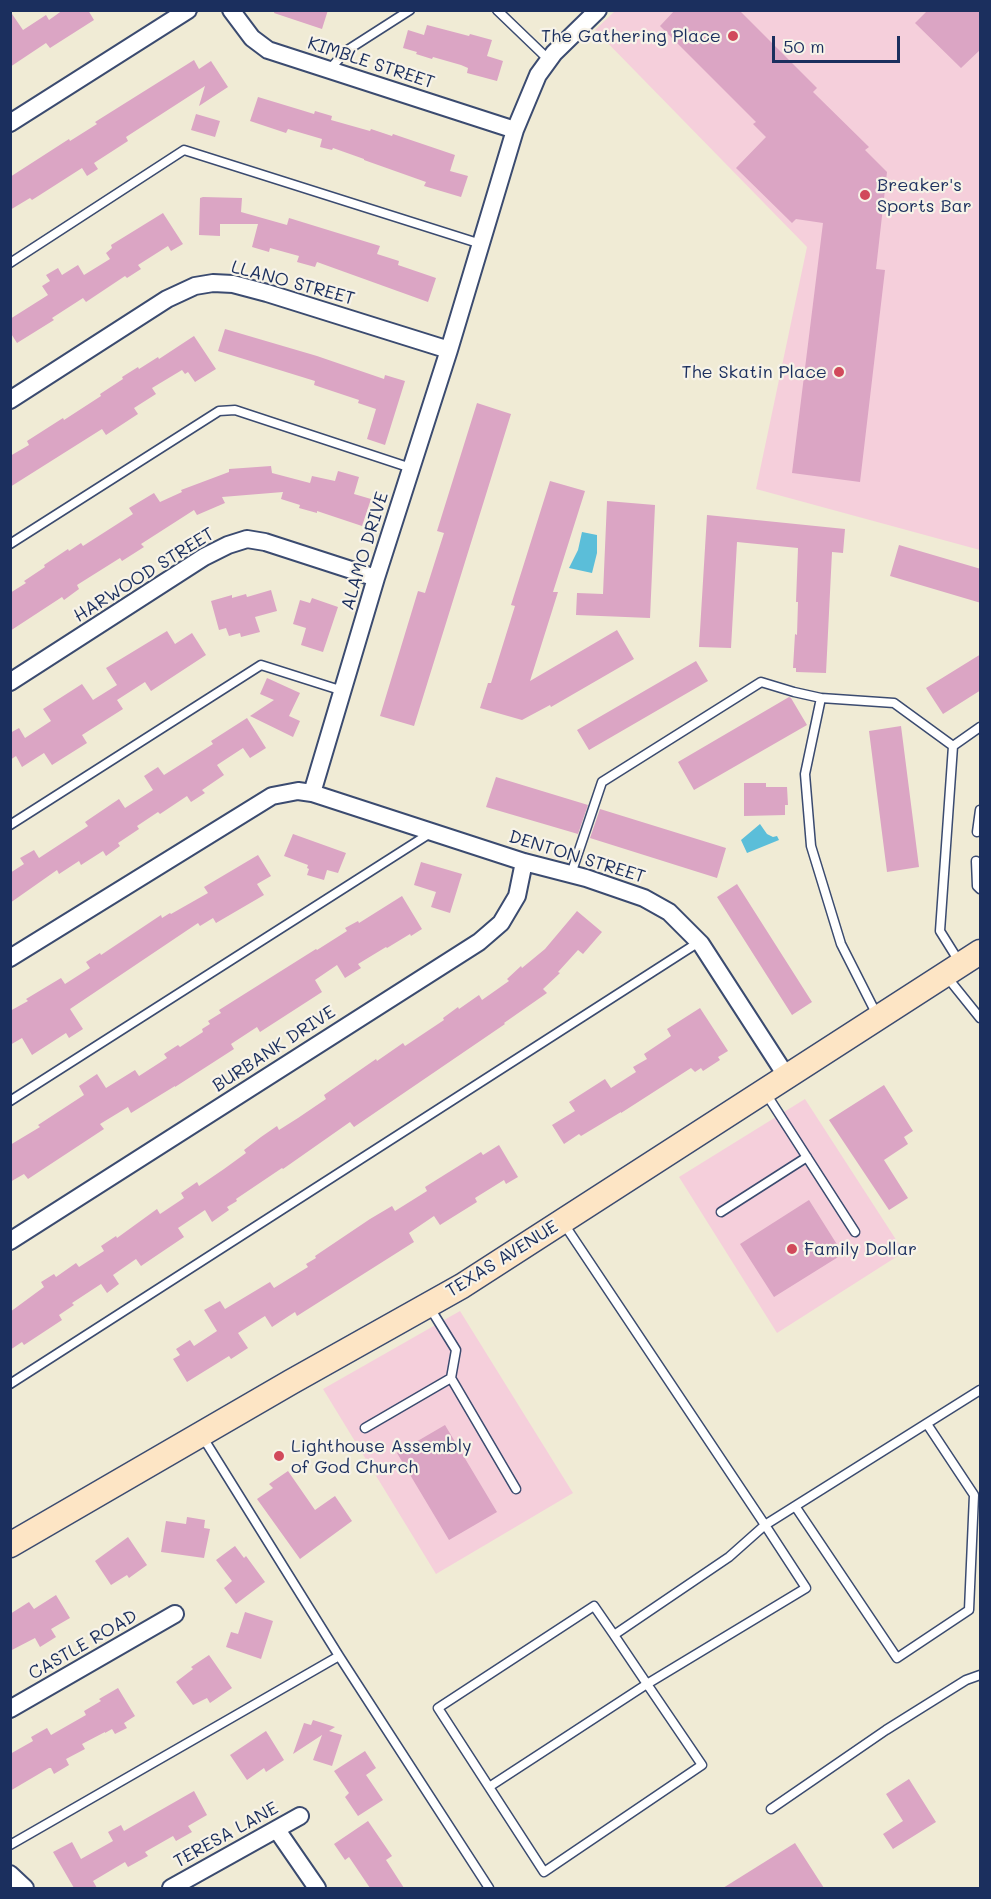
<!DOCTYPE html>
<html>
<head>
<meta charset="utf-8">
<style>
	body { margin:0 }
	#map { position:relative; width:991px; height:1899px; overflow:hidden; background:#f0ebd5; font-family:Mali,sans-serif }
	canvas { display:block }
	.frame { position:absolute; inset:0; border:12px solid #1b2f5e; pointer-events:none }
	.scale { position:absolute; left:772px; top:36px; width:128px; height:27px; box-sizing:border-box; border:3px solid #1b2f5e; border-top:0; padding-left:8px; font-size:18px; line-height:21px; white-space:nowrap; color:#1b2f5e; -webkit-text-stroke:4px #f7f3e8; paint-order:stroke }
</style>
</head>
<body>
<div id="map">
<canvas width="991" height="1899"></canvas>
<div class="frame"></div>
<div class="scale">50 m</div>
</div>
<script>
const context = document.querySelector('canvas').getContext('2d');
context.lineJoin = 'round';
function fill(path, color) {
  context.fillStyle = color;
  context.fill(path, 'evenodd');
}
function poly(rows) {
  const path = new Path2D();
  for (const r of rows) {
    path.moveTo(r[0], r[1]);
    for (let i = 2; i < r.length; i += 2) path.lineTo(r[i], r[i + 1]);
  }
  return path;
}
function stroke(path, color, width, dash) {
  context.strokeStyle = color;
  context.lineWidth = width;
  context.lineCap = dash ? 'butt' : 'round';
  context.setLineDash(dash || []);
  context.stroke(path);
}
function drawText(font, color, halo, rows, align = 'center') {
  context.font = font + ' Mali,sans-serif';
  context.lineWidth = 4.5;
  context.setLineDash([]);
  context.textBaseline = 'middle';
  context.strokeStyle = halo;
  context.fillStyle = color;
  for (const [text, x, y, turn = 0] of rows) {
    context.save();
    context.translate(x, y);
    context.rotate((+turn || 0) * Math.PI / 180);
    context.textAlign = isNaN(turn) ? turn : align;
    if (halo) context.strokeText(text, 0, 0);
    context.fillText(text, 0, 0);
    context.restore();
  }
}
fill(poly([
	[615,11,980,11,980,550,756,489,807,247,595,30],
	[805,1099,904,1252,777,1333,679,1177],
	[460,1311,573,1493,436,1574,323,1389]
]), '#f5cfdb');
fill(poly([
	[582,532,597,535,597,553,592,573,569,568,578,550],
	[760,824,767,834,773,837,777,836,779,840,747,853,741,840]
]), '#5bbed9');
fill(poly([
	[63,10,88,10,94,20,50,48,46,43,10,67,10,11,23,30,46,15,49,20],
	[275,10,328,10,322,29,274,13],
	[675,10,739,10,817,88,813,92,869,147,865,150,887,172,876,269,885,270,860,482,792,473,823,223,796,219,792,223,736,168,766,137,753,124,756,122,660,26],
	[928,10,981,10,981,49,961,68,915,23],
	[427,25,469,36,470,34,492,40,487,56,503,61,497,81,467,73,468,68,461,65,433,57,432,59,416,54,417,52,403,48,408,30,424,35],
	[194,60,199,69,211,61,228,87,199,106,205,86,126,137,128,141,94,163,98,169,87,176,82,168,32,200,30,198,10,210,10,177,69,139,70,141,97,124,95,122],
	[258,97,301,110,314,114,315,111,332,116,331,120,370,131,371,129,392,136,393,134,455,155,450,171,468,176,461,197,424,186,426,182,364,160,364,159,333,148,332,150,320,147,322,139,288,129,286,133,250,121],
	[196,114,220,121,215,137,191,130],
	[203,197,242,198,241,212,287,225,289,218,380,246,377,254,399,261,398,265,436,278,428,302,317,262,315,267,297,262,299,256,270,248,269,252,252,247,258,224,220,224,220,236,199,235,200,198],
	[163,213,183,244,171,251,168,246,138,265,141,269,127,278,125,276,86,302,83,298,52,318,54,320,17,343,10,332,10,319,48,295,42,286,50,281,46,275,58,268,62,275,78,265,84,275,110,259,106,253,112,248,111,245],
	[225,329,317,356,384,379,385,375,405,381,385,445,367,439,376,409,358,403,359,400,314,385,315,381,218,351],
	[194,336,216,369,195,382,188,372,185,374,182,370,152,388,156,394,134,408,138,414,106,435,102,429,10,487,10,456,29,445,27,441,63,418,64,420,101,396,100,394,123,379,122,377,138,367,139,369,158,357,159,359],
	[477,403,511,414,414,726,380,716,418,591,425,593,444,533,437,531],
	[271,466,272,473,310,483,312,476,335,481,338,471,359,477,354,494,371,499,362,526,317,511,317,513,299,508,300,505,281,499,283,492,222,497,225,503,197,515,194,510,141,544,144,547,122,561,120,558,77,585,79,589,64,600,62,597,10,631,10,593,26,583,24,581,45,567,44,565,68,549,69,551,81,543,83,546,133,514,129,508,154,493,160,502,182,492,181,490,229,472,229,469],
	[550,481,585,491,553,592,558,592,530,681,617,630,634,659,551,707,550,705,522,720,480,708,488,683,491,683,515,606,511,605],
	[607,501,655,505,650,618,576,615,577,593,603,594],
	[707,515,845,529,843,553,832,552,826,673,796,672,796,668,793,668,795,634,797,635,798,602,796,602,798,548,737,542,731,648,699,647],
	[899,545,981,569,981,603,890,576],
	[271,590,277,611,255,617,260,632,241,637,240,633,229,636,226,628,219,630,211,601,232,595,232,598,246,594,247,597],
	[312,598,338,607,323,652,301,645,306,628,293,624,300,600,310,603],
	[167,631,175,644,192,633,206,655,151,691,145,682,117,700,123,709,82,735,87,743,52,765,44,753,22,767,16,756,10,760,10,733,19,728,25,738,51,721,43,709,82,684,93,700,117,685,106,668],
	[981,654,981,690,943,714,926,688],
	[696,661,708,681,589,750,577,730],
	[267,678,300,693,289,716,300,721,293,737,250,716,274,700,260,694],
	[789,697,791,698,807,725,694,790,678,762],
	[247,718,266,748,250,758,243,748,217,765,224,775,202,790,205,793,191,802,187,796,160,814,158,812,137,826,139,829,118,843,120,846,106,856,103,851,81,865,79,861,59,874,57,870,10,903,10,873,24,864,20,858,34,850,39,858,88,826,85,822,119,799,125,808,153,790,144,776,158,767,164,775,213,744,211,741],
	[901,726,919,867,887,872,869,731],
	[496,777,588,805,578,834,486,807],
	[744,783,766,783,766,787,787,787,788,805,785,805,785,815,744,816],
	[600,809,726,848,717,878,590,838],
	[293,834,346,853,338,873,327,870,324,880,307,875,309,869,307,868,308,865,284,856],
	[258,855,271,876,257,884,264,895,216,923,213,918,200,926,198,923,70,1009,83,1029,69,1038,66,1033,32,1055,22,1038,10,1045,10,1011,28,1001,26,999,61,978,65,984,90,968,86,962,100,953,101,955,161,915,162,918,170,913,171,914,208,893,204,887],
	[421,862,462,874,450,913,431,907,436,892,414,885],
	[737,884,812,1002,792,1015,717,897],
	[402,896,422,929,411,936,410,934,387,948,386,947,358,964,361,968,345,978,337,965,315,980,322,992,260,1032,257,1027,231,1044,234,1049,175,1087,175,1086,131,1113,128,1107,100,1124,104,1129,28,1179,24,1174,10,1182,10,1145,40,1127,38,1125,84,1095,79,1086,97,1074,106,1088,135,1070,139,1076,167,1058,164,1054,178,1045,180,1047,203,1032,202,1029,210,1024,208,1021,221,1013,219,1010,316,949,317,950,347,931,345,928,358,921,359,923],
	[577,911,602,932,583,954,578,950,558,972,560,973,543,989,547,993,504,1023,505,1024,354,1127,350,1122,283,1169,282,1168,236,1199,237,1201,227,1207,229,1210,212,1222,205,1210,178,1228,184,1237,141,1266,136,1259,113,1275,119,1284,107,1293,101,1284,72,1303,74,1305,59,1315,62,1320,24,1345,22,1342,10,1350,10,1312,44,1287,41,1282,54,1274,56,1277,76,1263,79,1267,104,1251,101,1246,116,1236,117,1238,157,1209,160,1214,184,1198,181,1193,197,1182,199,1186,224,1169,246,1153,244,1150,261,1137,277,1126,279,1130,298,1118,326,1099,324,1095,376,1059,377,1061,403,1043,405,1046,444,1020,443,1018,458,1007,459,1009,479,995,482,1000,509,981,507,979,521,966,522,968,545,949],
	[700,1008,728,1051,718,1057,720,1060,703,1071,701,1068,695,1072,691,1068,621,1113,621,1112,581,1136,579,1134,564,1144,552,1125,575,1111,569,1102,605,1079,611,1088,636,1072,633,1067,647,1059,644,1054,671,1036,667,1029],
	[884,1085,913,1131,904,1137,908,1144,884,1160,908,1198,889,1210,829,1120],
	[499,1145,518,1177,506,1184,504,1180,475,1198,477,1202,440,1225,434,1216,409,1233,414,1242,297,1316,295,1312,272,1327,265,1316,238,1333,248,1348,231,1359,229,1356,187,1382,173,1359,180,1355,176,1349,190,1340,194,1346,217,1331,204,1310,220,1301,225,1309,270,1282,274,1288,308,1267,306,1264,316,1258,315,1256,370,1219,392,1206,395,1211,427,1191,425,1187,481,1152,483,1155],
	[809,1200,843,1254,774,1297,740,1244],
	[445,1425,497,1512,449,1540,397,1453],
	[288,1471,315,1510,335,1496,352,1521,300,1559,257,1499,273,1488,269,1484],
	[187,1517,205,1520,204,1528,210,1529,204,1558,161,1552,166,1521,186,1524],
	[128,1537,147,1565,129,1578,127,1575,111,1585,95,1561],
	[235,1546,244,1558,246,1556,265,1582,236,1604,224,1588,232,1581,216,1560],
	[56,1595,70,1618,51,1629,56,1637,40,1647,35,1638,10,1651,10,1614,29,1602,34,1609],
	[245,1612,273,1621,261,1659,226,1647,231,1632,238,1634],
	[209,1655,232,1688,210,1703,207,1698,193,1705,176,1682,193,1669,191,1667],
	[118,1688,135,1716,124,1723,127,1728,115,1734,112,1729,105,1733,105,1732,82,1744,85,1749,66,1759,69,1765,54,1774,51,1768,49,1768,10,1791,10,1754,33,1741,31,1737,47,1728,51,1735,86,1715,84,1711,101,1701,99,1699],
	[313,1720,335,1727,329,1731,342,1735,332,1766,313,1760,322,1735,293,1754,304,1723,311,1725],
	[266,1731,284,1760,266,1772,264,1768,247,1780,230,1755],
	[365,1751,376,1768,366,1775,383,1800,358,1816,345,1797,349,1793,334,1771],
	[909,1779,936,1822,893,1849,883,1834,903,1821,886,1794],
	[194,1791,207,1815,188,1826,192,1832,176,1841,173,1836,145,1852,148,1856,128,1867,125,1862,93,1881,97,1888,74,1888,53,1852,72,1842,81,1859,113,1841,108,1832,121,1825,124,1831],
	[368,1821,392,1856,386,1860,404,1888,370,1888,349,1857,345,1860,334,1844],
	[795,1843,824,1888,723,1888]
]), '#dba5c4');
const lane = poly([
	[497,10,549,60],
	[329,70,346,51,410,10],
	[10,263,184,150,481,244],
	[10,544,219,411,235,410,411,468],
	[953,746,980,727],
	[10,825,261,665,343,691],
	[977,832,980,810],
	[976,861,977,886,980,889],
	[571,874,602,782,761,682,794,692,821,698],
	[947,977,980,1018],
	[878,1017,841,944,811,846,805,774,821,698,894,703,953,746,940,931,960,963],
	[765,1092,855,1232],
	[10,1101,432,832],
	[721,1212,807,1157],
	[564,1224,765,1525,980,1390],
	[430,1308,456,1350,451,1378,516,1489],
	[10,1384,699,942],
	[365,1428,451,1378],
	[202,1436,339,1656,489,1888],
	[795,1506,897,1658,969,1610,974,1495,927,1424],
	[489,1787,647,1684,806,1588,765,1525,729,1557,614,1635,594,1606,438,1708,489,1787,544,1872,702,1765,647,1684,614,1635],
	[771,1809,886,1730,966,1680,980,1675],
	[10,1845,339,1656]
]);
const street = poly([
	[231,10,252,38,268,50,515,130],
	[10,123,188,10],
	[10,400,167,299,195,286,213,283,233,284,267,293,449,350],
	[10,682,204,557,228,545,247,539,265,542,376,578],
	[312,793,524,862,586,878,644,898,669,912,701,944,787,1077],
	[10,958,272,796,298,791,312,793,376,578,449,350,515,130,538,75,554,53,598,10],
	[10,1241,479,942,501,923,517,896,524,862],
	[10,1709,175,1614],
	[277,1830,317,1888],
	[10,1874,25,1888],
	[171,1888,300,1816]
]);
const secondary = poly([
	[10,1545,291,1382,462,1286,980,952]
]);
stroke(lane, '#3b4b70', 11);
stroke(street, '#3b4b70', 20);
stroke(secondary, '#3b4b70', 27);
stroke(lane, '#fff', 8);
stroke(street, '#fff', 16);
stroke(secondary, '#fde5c5', 24);
for (const [x, y, r, color] of [
	[733,36,6,"#d1495b"],
	[865,195,6,"#d1495b"],
	[839,372,6,"#d1495b"],
	[792,1249,6,"#d1495b"],
	[279,1456,6,"#d1495b"]
]) {
  const dot = new Path2D();
  dot.arc(x, y, r, 0, 2 * Math.PI);
  context.fillStyle = color;
  context.fill(dot);
  stroke(dot, '#f7f3e8', 2);
}
drawText('18px', '#1b2f5e', '#f7f3e8', [
	["The Gathering Place",721,36,"right"],
	["Breaker's",877,185],
	["Sports Bar",877,206],
	["The Skatin Place",827,372,"right"],
	["Family Dollar",804,1249],
	["Lighthouse Assembly",291,1446],
	["of God Church",291,1467]
], 'left');
drawText('18px', '#1b2f5e', '#f7f3e8', [
	["KIMBLE STREET",371,63,18],
	["LLANO STREET",293,283,15],
	["ALAMO DRIVE",365,551,-73],
	["HARWOOD STREET",144,575,-32],
	["DENTON STREET",577,857,17],
	["BURBANK DRIVE",274,1049,-33],
	["TEXAS AVENUE",502,1259,-32],
	["CASTLE ROAD",83,1645,-30],
	["TERESA LANE",226,1835,-29]
]);
</script>
</body>
</html>
